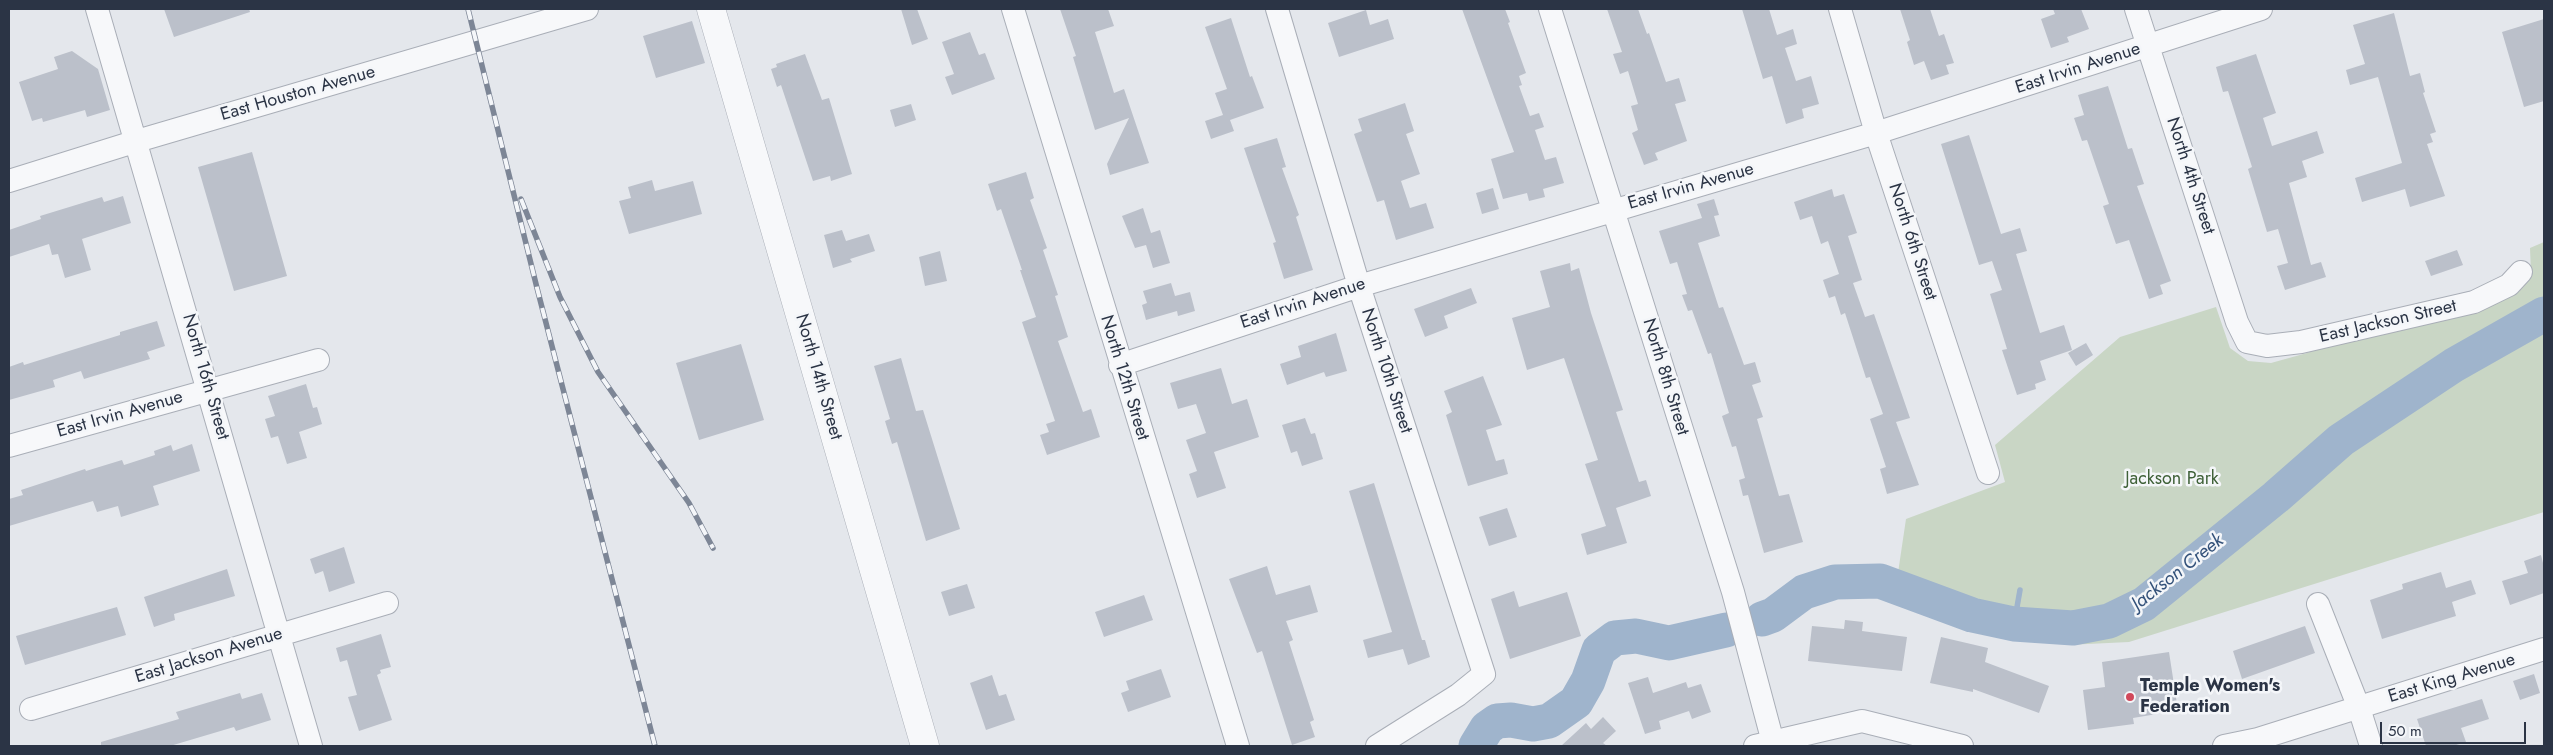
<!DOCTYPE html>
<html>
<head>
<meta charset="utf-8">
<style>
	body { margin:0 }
	#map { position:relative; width:2553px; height:755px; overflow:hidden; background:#e4e7ec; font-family:Jost,sans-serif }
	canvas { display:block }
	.frame { position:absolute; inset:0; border:10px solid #2b3445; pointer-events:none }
	.scale { position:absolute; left:2380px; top:722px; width:146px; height:22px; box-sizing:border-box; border:2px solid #2b3445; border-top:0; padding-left:6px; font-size:15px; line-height:18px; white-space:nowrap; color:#2b3445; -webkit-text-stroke:4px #f4f6f9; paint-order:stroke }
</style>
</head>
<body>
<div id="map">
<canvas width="2553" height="755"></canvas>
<div class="frame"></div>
<div class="scale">50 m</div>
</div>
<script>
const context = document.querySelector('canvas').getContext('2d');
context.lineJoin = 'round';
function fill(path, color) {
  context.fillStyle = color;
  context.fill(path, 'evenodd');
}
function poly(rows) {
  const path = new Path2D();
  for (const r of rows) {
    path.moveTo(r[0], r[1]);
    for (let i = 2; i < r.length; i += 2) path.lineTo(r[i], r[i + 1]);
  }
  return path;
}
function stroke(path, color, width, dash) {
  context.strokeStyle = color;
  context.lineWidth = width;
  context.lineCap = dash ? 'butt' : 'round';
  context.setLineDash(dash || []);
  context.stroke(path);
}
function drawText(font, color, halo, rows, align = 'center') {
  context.font = font + ' Jost,sans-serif';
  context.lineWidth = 5;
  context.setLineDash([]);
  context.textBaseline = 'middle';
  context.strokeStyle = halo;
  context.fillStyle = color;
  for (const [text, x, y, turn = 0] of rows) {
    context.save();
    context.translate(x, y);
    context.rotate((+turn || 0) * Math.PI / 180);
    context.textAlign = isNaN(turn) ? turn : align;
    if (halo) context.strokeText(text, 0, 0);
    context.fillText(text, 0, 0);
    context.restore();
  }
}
fill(poly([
	[2544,242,2544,512,2129,642,2067,645,1895,593,1906,519,2005,482,1995,445,2120,337,2216,307,2230,348,2248,361,2271,363,2307,353,2531,273,2530,248]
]), '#c9d6c5');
stroke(poly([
	[2014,624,2020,590]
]), '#9fb4cc', 5.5);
stroke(poly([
	[1762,619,1773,615,1804,592,1835,582,1880,581,1972,615,2014,624,2073,628,2109,621,2144,604,2276,497,2341,440,2454,365,2544,314],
	[1476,746,1487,728,1497,721,1511,720,1533,724,1549,721,1576,702,1588,681,1599,650,1615,638,1636,636,1669,643,1726,630]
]), '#9fb4cc', 35);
fill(poly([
	[164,9,249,9,250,12,174,37],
	[901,9,917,9,928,39,912,45],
	[1060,9,1108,9,1114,26,1095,32,1114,93,1124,89,1149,163,1110,175,1107,164,1129,118,1095,130,1073,57,1076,56],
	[1462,9,1505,9,1510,22,1508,23,1526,73,1519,76,1522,85,1519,86,1530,116,1539,113,1544,127,1535,130,1545,160,1556,157,1564,183,1543,189,1545,197,1529,201,1527,193,1503,199,1491,159,1514,152],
	[1607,9,1638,9,1647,34,1649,33,1666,82,1679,78,1686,101,1675,104,1687,141,1655,153,1658,160,1644,165,1632,133,1638,130,1631,106,1638,104,1628,71,1620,74,1613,54,1622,52],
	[1742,9,1769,9,1777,35,1793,29,1797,44,1785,48,1796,81,1811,76,1819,104,1802,109,1804,118,1786,124,1772,76,1763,79],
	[1900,9,1930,9,1939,36,1944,34,1954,63,1946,65,1949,74,1931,80,1924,61,1914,65,1907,42,1910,40],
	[2053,9,2081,9,2089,29,2067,37,2069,42,2051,48,2041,19,2055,14],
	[1366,10,1370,25,1388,19,1394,39,1339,57,1328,23],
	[2394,13,2410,76,2420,73,2425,92,2423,93,2436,132,2430,134,2433,142,2427,144,2445,196,2410,207,2405,189,2362,202,2355,178,2402,163,2378,77,2350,85,2346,70,2365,64,2353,25],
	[1231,18,1250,77,1252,76,1264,108,1230,120,1234,131,1211,139,1205,121,1223,115,1215,93,1227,89,1205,27],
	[2544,19,2544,101,2524,107,2502,32],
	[692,21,705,63,656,78,643,36],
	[970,32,979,55,985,53,995,79,952,95,945,77,954,74,942,42],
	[72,51,98,69,110,110,87,117,85,110,43,122,42,118,32,121,19,82,58,69,54,57],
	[805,54,822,100,829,98,852,174,831,181,830,176,813,181,781,85,777,87,771,69,777,67,776,64],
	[2256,54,2276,113,2263,118,2272,146,2317,131,2324,153,2302,161,2307,177,2289,183,2311,265,2321,262,2326,277,2285,290,2277,266,2288,263,2278,229,2267,232,2248,169,2252,167,2228,91,2223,92,2216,67],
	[2108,86,2128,149,2132,148,2144,184,2137,186,2171,281,2160,285,2163,294,2149,299,2129,240,2116,244,2103,206,2109,204,2087,140,2082,141,2074,118,2084,115,2078,95],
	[1405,103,1414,131,1406,134,1420,174,1401,181,1410,208,1426,203,1434,228,1396,240,1384,200,1377,202,1354,134,1362,131,1358,119],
	[911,104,916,120,895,127,890,110],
	[1969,135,2001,234,2020,228,2027,251,2016,254,2040,333,2064,325,2072,350,2040,361,2046,380,2035,384,2036,389,2017,395,2002,350,2007,349,1990,294,2002,290,1992,261,1979,265,1941,144],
	[1277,138,1286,167,1282,168,1299,215,1296,217,1313,270,1284,279,1273,243,1276,242,1244,148],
	[252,152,287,276,234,291,198,167],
	[1026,172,1034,198,1030,200,1047,248,1043,250,1058,295,1055,296,1068,337,1058,341,1083,412,1091,409,1100,437,1047,455,1040,435,1049,432,1046,424,1055,421,1022,322,1036,317,1020,270,1022,270,1001,209,997,211,988,184],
	[652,180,655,191,693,181,702,214,629,234,619,201,631,198,628,187],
	[1493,188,1499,209,1482,214,1476,193],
	[1832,189,1834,197,1844,194,1857,233,1848,236,1862,280,1853,283,1865,317,1874,314,1910,418,1896,422,1919,485,1887,494,1880,469,1886,467,1870,419,1883,414,1870,377,1866,378,1845,313,1841,315,1835,296,1829,298,1823,280,1839,274,1828,241,1821,244,1812,216,1800,220,1794,202],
	[123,196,131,223,82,239,91,270,65,278,58,254,52,255,49,244,9,257,9,230,41,219,40,216,102,197,104,202],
	[1714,199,1719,215,1714,216,1720,236,1698,243,1719,308,1723,307,1744,365,1755,362,1761,382,1752,385,1763,417,1757,419,1779,496,1789,494,1803,542,1764,553,1748,495,1743,496,1739,480,1745,478,1736,446,1732,447,1722,416,1729,413,1711,353,1708,354,1692,310,1688,311,1682,295,1687,294,1677,262,1670,264,1659,231,1702,218,1697,204],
	[1143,208,1151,233,1160,230,1170,263,1153,268,1146,245,1135,248,1122,216],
	[842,230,846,241,869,234,875,251,850,259,852,262,833,268,824,235],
	[2457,250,2463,265,2431,276,2425,261],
	[940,251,947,281,925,286,919,257],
	[1570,263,1571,271,1579,268,1591,313,1623,410,1616,412,1639,482,1646,480,1651,496,1616,508,1627,543,1587,555,1581,534,1606,526,1585,464,1598,460,1564,358,1527,370,1512,318,1550,307,1540,271],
	[1171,283,1175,296,1190,292,1195,311,1178,316,1177,311,1146,320,1142,305,1147,303,1143,291],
	[1471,288,1477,303,1444,316,1448,328,1425,337,1414,309],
	[157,321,165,346,147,352,150,359,84,379,81,371,53,380,55,387,9,400,9,367,23,362,24,365,120,335,120,332],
	[1336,333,1347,371,1326,377,1324,372,1287,385,1280,364,1301,357,1298,346],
	[2086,343,2093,355,2076,366,2068,353],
	[741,344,764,420,699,440,676,363],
	[901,358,916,411,923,410,960,529,926,541,897,442,892,444,885,421,890,419,874,366],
	[1221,368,1232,404,1247,399,1259,437,1214,452,1226,488,1197,498,1189,474,1197,471,1186,440,1206,433,1196,404,1178,409,1170,383],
	[1483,376,1502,425,1486,430,1496,461,1504,459,1508,474,1468,486,1446,415,1452,412,1444,391],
	[306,384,313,408,317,407,322,424,299,432,307,458,287,464,278,436,271,438,265,419,275,416,268,396],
	[1305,418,1311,434,1315,433,1323,459,1302,466,1297,451,1291,453,1282,425],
	[192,444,200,471,153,486,159,505,121,517,118,506,97,512,93,501,9,526,9,499,23,495,21,490,85,469,86,471,122,460,124,465,155,455,154,451,171,445,173,451],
	[1374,483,1422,640,1425,640,1430,657,1408,665,1403,649,1368,658,1363,640,1392,632,1349,491],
	[1507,508,1517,537,1489,546,1479,517],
	[344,547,355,583,329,592,323,571,315,574,310,559],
	[2541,555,2544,567,2544,593,2510,605,2502,581,2528,573,2524,561],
	[1267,566,1276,595,1310,585,1318,612,1286,621,1293,640,1289,642,1314,720,1310,722,1315,737,1292,745,1262,651,1257,653,1229,579],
	[227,569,235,596,174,614,175,620,154,627,144,597],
	[2441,572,2446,588,2471,580,2476,594,2452,602,2456,616,2382,639,2370,600,2403,589,2402,584],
	[967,584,975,608,949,616,941,592],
	[1514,591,1519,607,1567,592,1581,636,1510,659,1491,599],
	[1144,595,1153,620,1104,637,1095,612],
	[117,607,126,635,25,665,16,636],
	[1845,620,1863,622,1862,631,1907,637,1902,671,1808,661,1812,626,1844,629],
	[2305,626,2315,653,2242,679,2233,651],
	[381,634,391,667,380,670,381,673,377,675,392,720,359,731,348,697,357,695,347,660,340,662,336,648],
	[1941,637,1988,648,1985,662,2049,686,2039,713,1973,689,1973,692,1930,683],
	[2169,652,2177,704,2156,708,2157,714,2133,718,2134,724,2088,730,2083,690,2105,687,2102,662],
	[1161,669,1171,697,1128,712,1121,693,1129,690,1126,681],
	[2534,674,2540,693,2520,700,2513,681],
	[992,675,999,696,1006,694,1015,720,986,730,970,683],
	[1648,677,1653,693,1686,682,1688,688,1701,684,1711,712,1692,719,1689,711,1659,721,1661,729,1645,734,1628,683],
	[240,693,242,699,262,693,271,720,236,731,234,727,170,746,101,746,101,742,179,719,176,712],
	[2482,699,2489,719,2461,728,2466,742,2453,746,2426,746,2417,719],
	[1603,717,1616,731,1603,743,1607,746,1561,746,1586,723,1591,729]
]), '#bbc0ca');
const minor = poly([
	[97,9,311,746],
	[1013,9,1238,746],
	[1277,9,1359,286,1484,674,1458,695,1377,746],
	[1550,9,1733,592,1774,746],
	[1840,9,1876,133,1988,473],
	[2136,9,2237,322,2247,342,2267,346,2301,342,2474,302,2509,285,2521,272],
	[9,181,137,141,587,9],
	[1120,365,1359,286,1876,133,2261,9],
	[9,446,318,360],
	[2318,604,2359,708,2371,746],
	[31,709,387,603],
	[1755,746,1862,721,1962,746],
	[2224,746,2258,739,2544,649]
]);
const tertiary = poly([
	[711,9,925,746]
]);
stroke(minor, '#a9aeb7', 24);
stroke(tertiary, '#a9aeb7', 29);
stroke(minor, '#f7f8fa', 22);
stroke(tertiary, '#f7f8fa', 28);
const rail = poly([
	[468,9,537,288,655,746],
	[521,199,560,297,598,372,689,503,713,548]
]);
stroke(rail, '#7d8696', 5.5);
stroke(rail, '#f4f6f9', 4, [11]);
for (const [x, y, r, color] of [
	[2130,697,5,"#d1495b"]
]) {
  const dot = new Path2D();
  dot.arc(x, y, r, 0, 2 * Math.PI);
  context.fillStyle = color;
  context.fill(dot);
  stroke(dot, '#f4f6f9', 2);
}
drawText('18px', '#2b3445', '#f4f6f9', [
	["East Irvin Avenue",2078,69,-18],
	["East Houston Avenue",298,94,-16],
	["North 4th Street",2190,176,72],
	["East Irvin Avenue",1691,187,-16],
	["North 6th Street",1912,242,72],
	["East Irvin Avenue",1303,304,-18],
	["East Jackson Street",2388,322,-13],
	["North 10th Street",1386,371,72],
	["North 16th Street",205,377,74],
	["North 14th Street",818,377,74],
	["North 8th Street",1665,377,73],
	["North 12th Street",1124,378,73],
	["East Irvin Avenue",120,415,-16],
	["East Jackson Avenue",209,656,-17],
	["East King Avenue",2452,679,-17]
]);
drawText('18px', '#3f6138', '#f4f6f9', [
	["Jackson Park",2172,480]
]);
drawText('bold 18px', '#2b3445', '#f4f6f9', [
	["Temple Women's",2140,687],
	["Federation",2140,708]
], 'left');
drawText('italic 19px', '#34527a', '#f4f6f9', [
	["Jackson Creek",2178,573,-38]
]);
</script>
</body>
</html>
